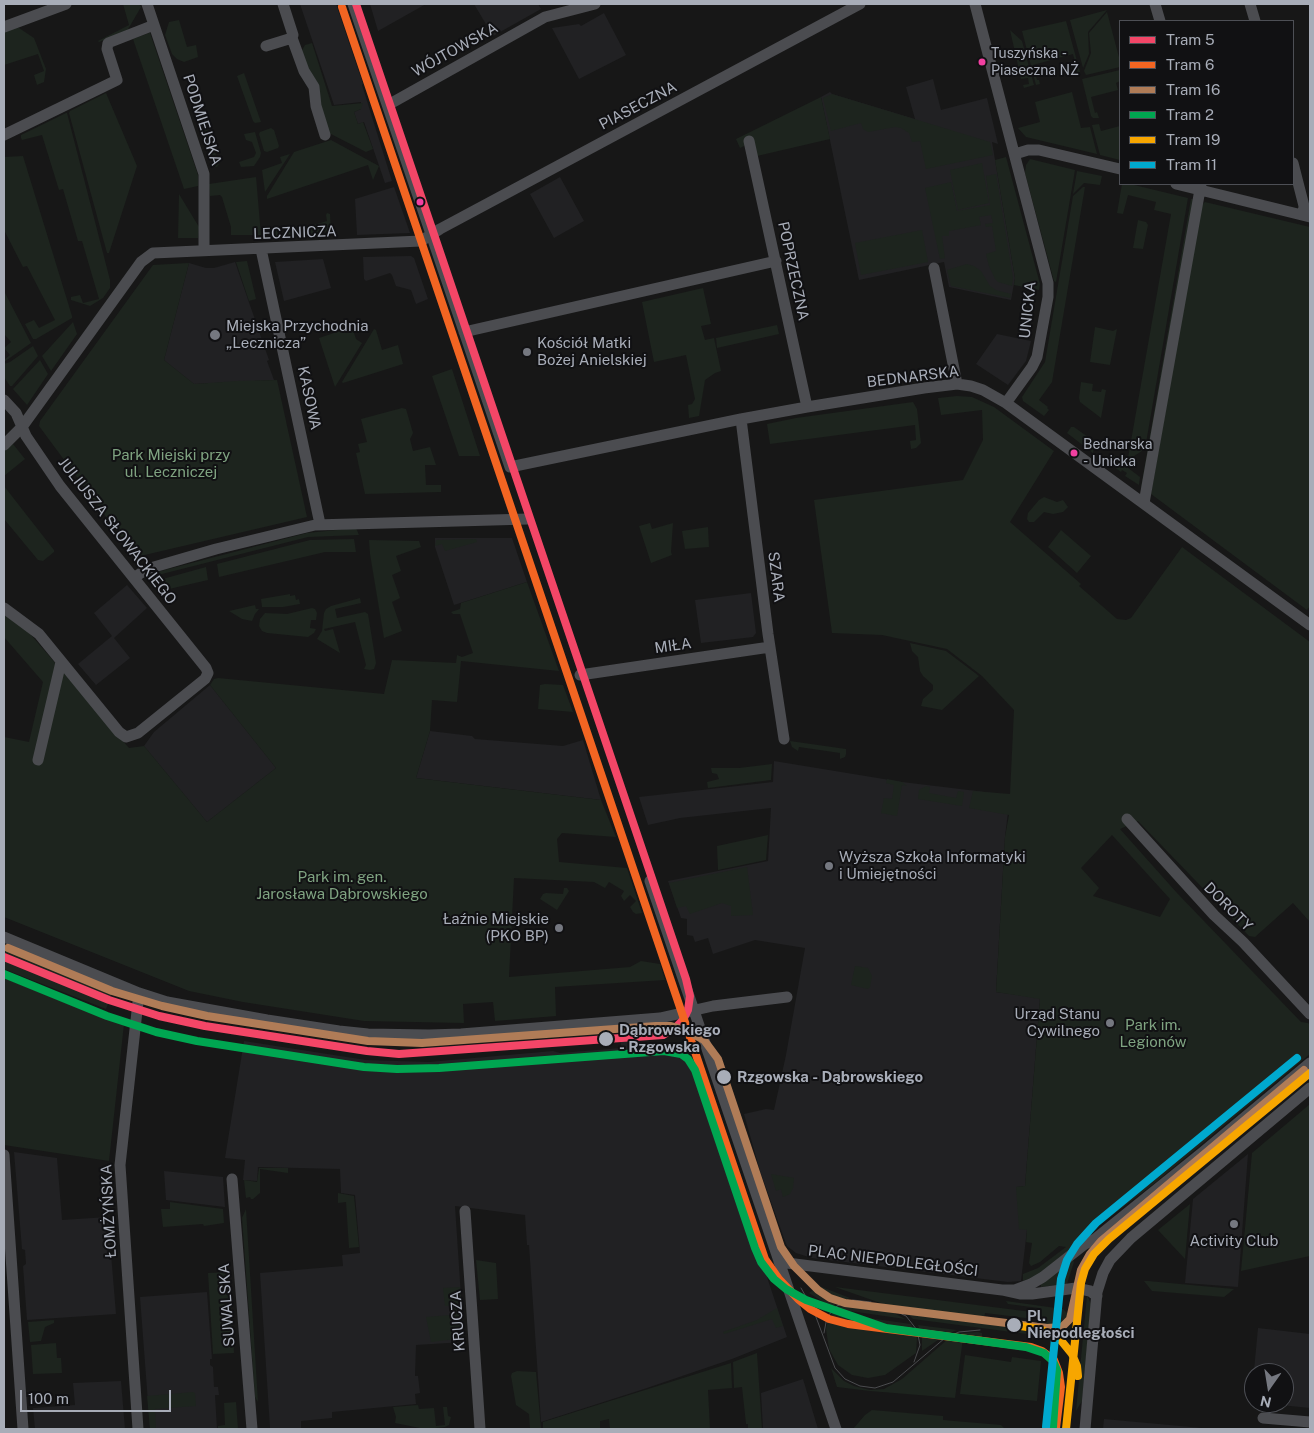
<!DOCTYPE html>
<html>
<head>
<meta charset="utf-8">
<style>
	body { margin:0 }
	#map { position:relative; width:1314px; height:1433px; overflow:hidden; background:#171717; font-family:"Public Sans",sans-serif }
	canvas { display:block }
	.frame { position:absolute; inset:0; border:5px solid #a8adb8; pointer-events:none }
	.legend { position:absolute; left:1119px; top:20px; width:175px; height:165px; box-sizing:border-box; background:#111113; border:1px solid #4d4f55; margin:0; padding:6px 9px; list-style:none; font-size:15px; color:#a8adb8 }
	.legend li { display:flex; align-items:center; gap:10px; height:25px }
	.legend b { width:25px; border:1px solid #4d4f55 }
	.north { position:absolute; left:1244px; top:1363px; width:50px; height:50px; box-sizing:border-box; background:#111113; border:1px solid #4d4f55; border-radius:50%; rotate:193deg; font-size:14px; font-weight:700; line-height:20px; text-align:center; color:#a8adb8 }
	.north::after { content:''; display:block; margin:auto; width:18px; height:22px; background:#757880; clip-path:polygon(50% 0,100% 100%,50% 72%,0 100%) }
	.scale { position:absolute; left:20px; top:1390px; width:151px; height:22px; box-sizing:border-box; border:2px solid #a8adb8; border-top:0; padding-left:6px; font-size:15px; line-height:18px; white-space:nowrap; color:#a8adb8; -webkit-text-stroke:4px #111113; paint-order:stroke }
</style>
</head>
<body>
<div id="map">
<canvas width="1314" height="1433"></canvas>
<div class="frame"></div>
<ul class="legend">
<li><b style="height:6px;background:#f34667"></b>Tram 5</li>
<li><b style="height:6px;background:#f26522"></b>Tram 6</li>
<li><b style="height:6px;background:#b07c57"></b>Tram 16</li>
<li><b style="height:6px;background:#00a651"></b>Tram 2</li>
<li><b style="height:6px;background:#f7a600"></b>Tram 19</li>
<li><b style="height:6px;background:#00a9ce"></b>Tram 11</li>
</ul>
<div class="north">N</div>
<div class="scale">100 m</div>
</div>
<script>
const context = document.querySelector('canvas').getContext('2d');
context.lineJoin = 'round';
function fill(path, color) {
  context.fillStyle = color;
  context.fill(path, 'evenodd');
}
function poly(rows) {
  const path = new Path2D();
  for (const r of rows) {
    path.moveTo(r[0], r[1]);
    for (let i = 2; i < r.length; i += 2) path.lineTo(r[i], r[i + 1]);
  }
  return path;
}
function stroke(path, color, width, dash) {
  context.strokeStyle = color;
  context.lineWidth = width;
  context.lineCap = dash ? 'butt' : 'round';
  context.setLineDash(dash || []);
  context.stroke(path);
}
function drawText(font, color, halo, rows, align = 'center') {
  context.font = font + ' "Public Sans",sans-serif';
  context.lineWidth = 4;
  context.setLineDash([]);
  context.textBaseline = 'middle';
  context.strokeStyle = halo;
  context.fillStyle = color;
  for (const [text, x, y, turn = 0] of rows) {
    context.save();
    context.translate(x, y);
    context.rotate((+turn || 0) * Math.PI / 180);
    context.textAlign = isNaN(turn) ? turn : align;
    if (halo) context.strokeText(text, 0, 0);
    context.fillText(text, 0, 0);
    context.restore();
  }
}
fill(poly([
	[300,4,336,4,363,84,362,85,392,181,385,183,364,122,358,124,354,112,361,109,361,102,334,105],
	[370,4,426,4,378,31],
	[474,4,538,4,541,9,493,36],
	[604,13,626,55,579,79,552,28,579,24,581,26],
	[933,79,941,110,987,98,998,144,992,142,1015,278,1011,300,949,287,944,262,859,280,821,97,830,92,832,94,915,119,906,87],
	[560,177,584,221,554,238,530,194],
	[394,187,410,233,357,235,355,199],
	[411,256,414,258,428,299,416,304,411,290,396,286,392,275,390,273,366,281,364,279,363,257],
	[323,259,331,288,284,301,275,262],
	[235,262,269,360,267,361,274,380,194,384,164,360,189,263,206,268,214,268],
	[997,334,1031,341,1026,361,1008,385,976,364],
	[435,538,512,538,527,582,454,605,435,547],
	[127,585,147,608,114,638,130,658,96,685,78,664,112,636,94,613],
	[751,593,756,633,753,637,701,643,695,600],
	[210,685,276,768,207,822,144,746,154,732],
	[430,731,472,736,475,739,563,746,583,740,601,800,416,778],
	[774,761,902,782,1010,795,1005,837,996,992,1040,998,1025,1186,1017,1187,1027,1230,1021,1281,1008,1282,812,1258,796,1253,787,1246,785,1241,760,1171,744,1114,766,1109,774,1110,786,1055,805,948,755,940,713,954,708,938,695,942,693,936,687,935,687,919,681,918,668,881,768,861,771,808,680,818,648,825,639,797,773,782],
	[244,1041,366,1060,429,1062,553,1051,560,1053,621,1048,621,1041,628,1041,629,1049,654,1048,663,1053,673,1054,683,1060,693,1062,761,1259,787,1337,732,1359,644,1389,541,1422,529,1245,527,1245,525,1215,455,1206,464,1342,416,1345,415,1376,418,1376,420,1393,415,1394,416,1404,332,1412,332,1418,301,1421,301,1429,267,1429,270,1428,260,1273,343,1266,342,1255,360,1253,355,1195,341,1193,340,1169,258,1167,257,1181,243,1180,245,1160,225,1158],
	[14,1152,57,1158,62,1220,108,1217,116,1314,27,1320,23,1266,26,1264,25,1250,22,1249],
	[1248,1154,1238,1287,1185,1283,1193,1199],
	[164,1171,223,1177,225,1207,166,1200],
	[207,1292,212,1359,210,1359,210,1365,213,1367,214,1387,218,1387,219,1395,215,1395,217,1429,150,1429,140,1297],
	[1258,1328,1310,1334,1310,1408,1261,1403,1284,1403,1284,1373,1254,1373,1254,1402,1251,1402],
	[803,1379,818,1429,763,1429,761,1393],
	[121,1381,125,1429,35,1429,33,1408,75,1405,73,1383],
	[1104,1419,1213,1429,1103,1429]
]), '#212123');
fill(poly([
	[123,4,139,4,141,7,127,31,99,42,98,41,129,25],
	[1107,10,1088,32,1089,54,1083,68,1070,20],
	[1107,12,1120,61,1120,67,1086,75,1084,71,1091,53,1089,33],
	[179,20,187,47,196,45,198,57,184,62,177,59,172,54,165,35,169,22],
	[1066,21,1080,72,1073,74,1072,71,1077,69,1073,54,1033,65,1037,80,1039,80,1040,84,1036,85,1022,31],
	[16,26,34,38,46,69,44,82,37,85,34,75,44,71,38,54,4,65,4,32],
	[1010,30,1022,41,1034,85,1024,88,1023,85,1029,84,1028,78,1021,79],
	[149,33,150,33,198,175,198,186,184,189,133,39],
	[312,43,332,106,363,103,361,109,354,112,358,124,363,122,373,149,366,152,329,133,319,106,319,85,305,65,301,52,305,45],
	[1120,70,1120,81,1116,83,1118,90,1091,97,1095,113,1097,112,1099,118,1093,118,1091,116,1082,79],
	[244,73,261,122,255,123,253,121,237,76],
	[189,83,192,84,219,164,217,167,214,166,187,87],
	[1072,92,1081,128,1090,127,1097,154,1026,137,1018,128,1040,122,1035,102],
	[106,93,137,166,109,253,107,253,69,113,70,111],
	[832,94,990,142,993,155,926,169,920,141,912,142,909,133,901,128,895,127,868,132,863,129,861,123,831,131,823,98],
	[821,97,830,139,757,156,746,145,740,148,736,139],
	[66,113,67,113,110,280,110,288,103,298,90,306,71,300,71,297,80,295,83,303,99,299,82,241,78,241,63,189,59,190,42,135,22,140,21,138,21,135],
	[1099,124,1101,131,1120,126,1120,160,1100,155,1092,125],
	[271,128,274,130,279,146,278,148,267,152,264,151,259,134,260,132],
	[255,132,261,153,260,157,254,166,241,167,239,162,254,157,256,153,252,142,246,140,244,134],
	[331,140,379,166,373,180,368,165,267,199,267,196,294,152],
	[290,154,265,192,262,170,282,163,280,157],
	[23,156,72,316,72,318,36,339,33,339,25,324,34,320,39,328,55,320,27,266,23,267,4,230,4,157],
	[1006,157,1040,284,1039,290,1014,285,1015,278,995,160],
	[1030,159,1075,170,1056,282,1054,281,1025,173,1026,165],
	[982,163,989,203,958,210,950,170],
	[1077,171,1102,176,1100,185,1084,183,1073,194],
	[996,174,1013,278,1012,286,998,282,995,279,989,266,986,254,996,251,992,226,986,227,985,224,993,223,991,215,979,217,981,225,949,231,949,236,942,236,945,258,940,259,925,188,951,182,957,211,990,205,986,176],
	[256,177,261,235,231,235,231,227,222,197,220,195,210,196,209,184],
	[1122,184,1130,184,1188,198,1145,449,1131,458,1128,458,1171,214,1154,210,1156,202,1128,195,1123,214,1117,213],
	[1083,187,1085,187,1052,382,1039,400,1048,407,1047,408,1049,410,1044,416,1023,401,1022,397,1045,362,1073,196],
	[179,194,199,227,198,238,178,238],
	[1191,199,1194,199,1143,488,1141,487],
	[1205,202,1310,227,1310,606,1307,610,1151,494,1201,206],
	[327,213,330,214,331,231,275,238,275,237,276,228,279,235,327,221,326,215],
	[1138,220,1146,222,1148,225,1143,249,1133,248],
	[922,230,928,262,861,275,855,243],
	[247,261,256,299,249,301,236,262],
	[189,263,164,360,194,384,237,381,277,380,307,517,136,557,39,426,40,421,153,265],
	[967,264,974,266,981,271,990,286,996,290,1011,294,1010,298,951,286,947,270],
	[703,288,711,324,701,326,705,340,714,338,721,371,715,373,705,380,699,416,689,418,688,405,692,404,695,399,686,355,654,362,642,302],
	[4,291,31,343,4,362,4,360,10,355,4,348,11,342,4,334],
	[73,322,77,334,51,371,42,356],
	[777,325,779,334,717,348,716,338],
	[352,327,356,339,362,343,335,387,319,338],
	[1095,327,1113,331,1117,329,1110,365,1090,362],
	[374,329,376,330,382,350,398,345,403,364,343,383,342,382],
	[33,346,38,356,12,386,10,386,4,377,4,364,10,362],
	[40,360,48,374,27,405,13,389],
	[452,369,480,456,459,456,432,376],
	[1081,382,1093,384,1092,391,1101,392,1102,389,1106,390,1101,418,1080,402,1079,398],
	[957,396,972,397,994,407,1054,451,1010,522,1081,584,1079,586,1117,619,1126,620,1131,618,1182,547,1310,642,1310,922,1293,903,1255,937,1249,936,1138,821,1120,829,1177,893,1301,1022,1308,1023,1310,1025,1310,1054,1156,1182,1084,1237,1088,1238,1040,1275,1023,1281,1023,1274,1038,1268,1066,1247,1059,1246,1040,1262,1031,1266,1029,1263,1032,1243,1026,1242,1027,1230,1019,1229,1016,1187,1025,1186,1040,999,996,992,1005,837,1009,815,969,808,973,791,1010,794,1014,710,982,676,947,649,882,635,832,633,814,500,963,480,983,440,982,410,941,415,938,398],
	[1112,835,1170,899,1160,917,1093,896,1099,888,1081,868],
	[913,402,917,409,921,443,916,448,911,449,910,441,916,440,915,425,770,444,767,424,796,418],
	[402,408,406,409,413,433,410,439,413,451,430,447,436,465,425,465,426,485,441,485,441,492,365,494,356,453,360,452,358,444,367,442,361,419],
	[1071,427,1074,427,1095,442,1093,453,1067,433],
	[13,444,25,459,4,476,4,451],
	[1110,455,1115,456,1115,458,1140,477,1139,485,1125,476,1127,473,1122,470,1121,472,1109,463],
	[4,486,54,550,54,552,43,561,38,560,4,519],
	[1044,497,1057,502,1063,500,1068,507,1063,512,1053,514,1044,512,1034,522,1029,522,1027,519,1028,513,1039,500],
	[650,523,652,529,673,523,671,552,672,555,651,563,639,526],
	[708,527,709,547,685,549,682,531],
	[356,528,359,535,308,537,158,575,157,572,307,533],
	[1061,530,1091,556,1077,573,1048,547],
	[354,539,356,552,325,552,219,577,217,564,310,540],
	[476,539,477,542,445,551,442,544,435,546,436,540],
	[369,540,419,541,421,547,396,556,401,571,392,575,400,598,392,602,402,631,384,638,370,554],
	[206,567,208,580,156,592,156,585,159,580],
	[527,582,559,671,461,661,457,702,432,700,430,731,416,778,601,800,616,837,562,833,557,839,559,862,627,868,642,913,636,914,633,912,630,907,636,901,630,895,624,901,621,896,624,891,609,882,605,888,594,882,514,878,509,977,630,967,641,961,660,964,665,980,555,987,556,1016,495,1021,493,1002,463,1004,464,1023,364,1021,243,1002,189,991,4,917,4,737,29,742,43,682,4,637,4,614,25,628,129,748,144,746,207,822,276,768,210,685,214,679,218,678,384,694,392,660,456,663,457,655,462,657,473,653,460,614,453,614,451,612,460,609,461,603],
	[290,594,290,596,295,595,296,600,299,599,300,604,283,607,262,607,261,599],
	[360,598,361,603,335,609,337,618,365,612,368,614,376,663,374,669,370,670,364,669,366,665,355,622,324,629,325,631,333,629,340,653,317,639,322,631,324,613,326,609,331,606],
	[255,605,256,609,259,609,255,614,252,621,242,619,229,611],
	[312,608,315,609,317,613,316,620,311,620,310,628,316,629,314,633,308,637,267,633,262,631,259,626,260,619,265,613,287,614],
	[910,643,946,651,979,676,942,710,921,706,923,699,933,690,933,685,923,676,920,671,918,657,912,651],
	[545,684,563,685,573,712,538,709,540,685],
	[790,741,846,749,846,754,845,757,840,759,840,753,799,747,798,751,792,747],
	[772,764,771,780,708,788,707,782,719,779,717,774,712,773,711,768,739,768],
	[887,779,902,782,907,786,902,785,897,816,881,813,884,798,892,799,894,785,886,783],
	[926,786,930,787,929,793,956,798,958,791,964,792,962,806,918,799,919,790],
	[768,835,766,860,718,870,717,846],
	[747,867,753,915,731,916,731,906,722,903,690,914,686,906,677,908,669,883],
	[564,888,567,888,569,891,557,910,540,899,543,894,546,893,563,894],
	[4,944,114,988,106,1009,4,969],
	[855,966,868,968,872,976,870,987,868,989,851,985],
	[4,978,81,1009,124,1024,109,1161,4,1145],
	[1310,1104,1310,1256,1241,1271,1252,1153],
	[259,1168,288,1168,288,1173,260,1169,260,1193,253,1199,251,1199,250,1197,246,1198,244,1180,257,1182],
	[771,1174,794,1178,793,1188,790,1194,783,1197,781,1189,776,1191],
	[338,1193,354,1196,359,1247,349,1248,346,1202,338,1203],
	[170,1202,223,1209,224,1223,204,1226,203,1224,163,1227,161,1209,170,1209],
	[1190,1204,1185,1259,1158,1230],
	[246,1209,258,1402,255,1397,242,1218],
	[476,1260,496,1263,498,1299,480,1300],
	[1073,1260,1074,1262,1067,1284,1041,1287,1041,1283],
	[229,1272,234,1353,213,1354,208,1273],
	[1144,1281,1148,1281,1234,1289,1224,1297,1152,1291],
	[819,1286,850,1298,840,1301,831,1307,809,1293],
	[460,1287,464,1338,431,1342,426,1317,451,1315,450,1306,445,1306,443,1288],
	[835,1287,1032,1312,1034,1315,1034,1319,985,1313,984,1319,902,1309,889,1306],
	[1087,1295,1091,1304,1082,1401,1076,1411],
	[1006,1301,1063,1309,1067,1313,1067,1320,1055,1326,1039,1327,1041,1311,1039,1308,1008,1304],
	[858,1302,892,1312,905,1319,836,1309,846,1303],
	[777,1308,783,1326,776,1328,772,1319,724,1334,723,1332,757,1320],
	[833,1313,911,1324,917,1338,916,1353,885,1375,868,1378,852,1375,838,1365,829,1349,826,1329,828,1320],
	[908,1314,1027,1329,1027,1334,913,1319],
	[54,1320,54,1323,45,1327,41,1341,30,1342,28,1322],
	[918,1325,957,1330,945,1335,922,1351,922,1338],
	[978,1332,982,1333,982,1338,991,1340,991,1342,963,1338,955,1398,870,1391,837,1387,831,1368,844,1381,854,1386,870,1390,884,1389,902,1379,948,1339,962,1333],
	[56,1343,57,1358,61,1358,62,1373,33,1374,31,1345],
	[757,1353,762,1429,748,1429,748,1424,746,1424,742,1387,734,1388,733,1362],
	[965,1355,1011,1362,1012,1357,1041,1361,1037,1401,960,1394],
	[731,1363,732,1388,708,1390,710,1429,610,1429,609,1419,600,1421,600,1429,543,1429,543,1422],
	[517,1371,536,1372,541,1429,530,1429,529,1414,516,1405,511,1376,512,1373],
	[193,1392,195,1393,196,1406,155,1409,156,1429,150,1429,147,1396],
	[236,1402,238,1429,218,1429,218,1426,225,1425,224,1403],
	[418,1405,419,1409,434,1408,436,1426,445,1425,443,1407,447,1407,448,1416,451,1417,449,1425,445,1427,425,1429,395,1423,396,1417,393,1407],
	[872,1410,943,1416,943,1420,1001,1425,1005,1429,853,1429,865,1415]
]), '#1d241e');
stroke(poly([
	[147,4,204,174,204,250],
	[283,4,293,35,292,38,304,71,314,87,316,106,325,135],
	[353,4,510,467,741,419,807,407,924,388,957,384,971,386,983,390,1006,403,1310,625],
	[975,4,1048,283,1048,297,1037,357,1032,367,1006,403],
	[1155,4,1160,21],
	[1250,4,1255,21],
	[4,27,66,4],
	[266,46,292,38],
	[388,105,545,17,595,4],
	[4,135,117,80,107,49,108,43,154,25],
	[749,141,807,407],
	[1015,154,1028,150,1039,150,1120,169],
	[1293,163,1304,206,1303,215],
	[1176,184,1310,217],
	[261,249,320,524],
	[934,268,957,384],
	[464,332,776,261],
	[4,400,16,413,26,436,60,486,206,668,208,673,205,679,138,733,126,737,119,732,39,634,4,608],
	[741,419,768,634,784,739],
	[4,445,22,427,141,262,153,253,421,241,440,229,860,4],
	[1144,503,1201,184],
	[135,577,147,569,216,549,315,525,528,519],
	[580,675,770,647],
	[38,760,61,662],
	[1127,819,1214,915,1243,942,1310,1014],
	[650,881,836,1429],
	[4,937,139,993,167,1002,267,1020,339,1031,368,1034,429,1035,461,1034,660,1018,713,1006,787,997],
	[4,1155,23,1429],
	[232,1179,252,1429],
	[465,1211,480,1429],
	[779,1262,1002,1290,1020,1294,1032,1294,1076,1288,1090,1291,1097,1296],
	[1002,1290,1015,1290,1031,1284,1043,1277,1085,1244,1095,1239,1203,1152,1310,1063],
	[1263,1418,1310,1422],
	[138,1429,120,1165,139,993],
	[1085,1429,1097,1292,1103,1273,1110,1260,1131,1238,1310,1088]
]), '#4b4c50', 11);
stroke(poly([
	[801,1288,813,1309,835,1368,845,1379,860,1386,875,1388,893,1382,945,1338,959,1332,980,1330],
	[891,1309,906,1316,917,1330,920,1345,914,1362],
	[824,1333,827,1317,837,1306,853,1300,871,1302]
]), '#4b4c4f', 1);
stroke(poly([
	[4,957,109,1000,159,1016,205,1026,367,1051,399,1054,663,1035,676,1027,683,1020,688,1010,690,996,686,979,356,4]
]), '#f34667', 8);
stroke(poly([
	[342,7,765,1259,779,1279,799,1300,810,1309,829,1319,848,1324,1031,1347,1042,1351,1054,1360,1059,1373,1061,1387,1056,1428]
]), '#f26522', 8);
stroke(poly([
	[8,948,112,991,162,1006,207,1016,368,1041,422,1043,656,1026,671,1026,685,1030,704,1040,718,1059,781,1247,794,1266,818,1290,830,1298,845,1303,1047,1328,1062,1327,1070,1319,1081,1270,1090,1254,1101,1241,1304,1070]
]), '#b07c57', 8);
stroke(poly([
	[4,974,107,1016,156,1032,197,1041,364,1067,397,1069,439,1068,664,1051,681,1054,688,1059,695,1070,755,1248,761,1262,774,1279,786,1289,806,1300,886,1328,1026,1347,1044,1353,1053,1361,1057,1370,1053,1427]
]), '#00a651', 8);
stroke(poly([
	[1014,1325,1040,1329,1059,1338,1072,1354,1077,1366,1078,1376],
	[1066,1429,1081,1283,1085,1269,1094,1254,1109,1239,1310,1073]
]), '#f7a600', 8);
stroke(poly([
	[1046,1427,1061,1279,1067,1260,1077,1244,1096,1223,1297,1058]
]), '#00a9ce', 8);
for (const [x, y, r, color] of [
	[982,62,4.5,"#f240a1"],
	[420,202,4.5,"#f240a1"],
	[215,335,6,"#757880"],
	[527,352,5,"#757880"],
	[1074,453,4.5,"#f240a1"],
	[829,866,5,"#757880"],
	[559,928,5,"#757880"],
	[1110,1023,5,"#757880"],
	[606,1039,8,"#a8adb8"],
	[724,1077,8,"#a8adb8"],
	[1234,1224,5,"#757880"],
	[1014,1325,8,"#a8adb8"]
]) {
  const dot = new Path2D();
  dot.arc(x, y, r, 0, 2 * Math.PI);
  context.fillStyle = color;
  context.fill(dot);
  stroke(dot, '#111113', 2);
}
drawText('14px', '#a8adb8', '#111113', [
	["Tuszyńska -",991,54],
	["Piaseczna NŻ",991,71],
	["Bednarska",1083,445],
	["- Unicka",1083,462]
], 'left');
drawText('15px', '#a8adb8', '#111113', [
	["WÓJTOWSKA",455,50,-29],
	["PIASECZNA",638,106,-28],
	["PODMIEJSKA",202,120,72],
	["LECZNICZA",295,233,-2],
	["POPRZECZNA",793,271,78],
	["UNICKA",1028,310,-84],
	["BEDNARSKA",913,377,-7],
	["KASOWA",309,398,78],
	["JULIUSZA SŁOWACKIEGO",117,531,52],
	["SZARA",776,577,83],
	["MIŁA",673,646,-8],
	["DOROTY",1228,907,45],
	["ŁOMŻYŃSKA",109,1211,-93],
	["PLAC NIEPODLEGŁOŚCI",893,1261,7],
	["SUWALSKA",227,1305,-94],
	["KRUCZA",458,1321,-94]
]);
drawText('15px', '#a8adb8', '#111113', [
	["Miejska Przychodnia",226,326],
	["„Lecznicza”",226,343],
	["Kościół Matki",537,343],
	["Bożej Anielskiej",537,360],
	["Wyższa Szkoła Informatyki",839,857],
	["i Umiejętności",839,874],
	["Łaźnie Miejskie",549,919,"right"],
	["(PKO BP)",549,936,"right"],
	["Urząd Stanu",1100,1014,"right"],
	["Cywilnego",1100,1031,"right"],
	["Activity Club",1234,1241,"center"]
], 'left');
drawText('15px', '#7fa381', '#111113', [
	["Park Miejski przy",171,455],
	["ul. Leczniczej",171,472],
	["Park im. gen.",342,877],
	["Jarosława Dąbrowskiego",342,894],
	["Park im.",1153,1025],
	["Legionów",1153,1042]
]);
drawText('bold 15px', '#a8adb8', '#111113', [
	["Dąbrowskiego",619,1030],
	["- Rzgowska",619,1047],
	["Rzgowska - Dąbrowskiego",737,1077],
	["Pl.",1027,1316],
	["Niepodległości",1027,1333]
], 'left');
</script>
</body>
</html>
